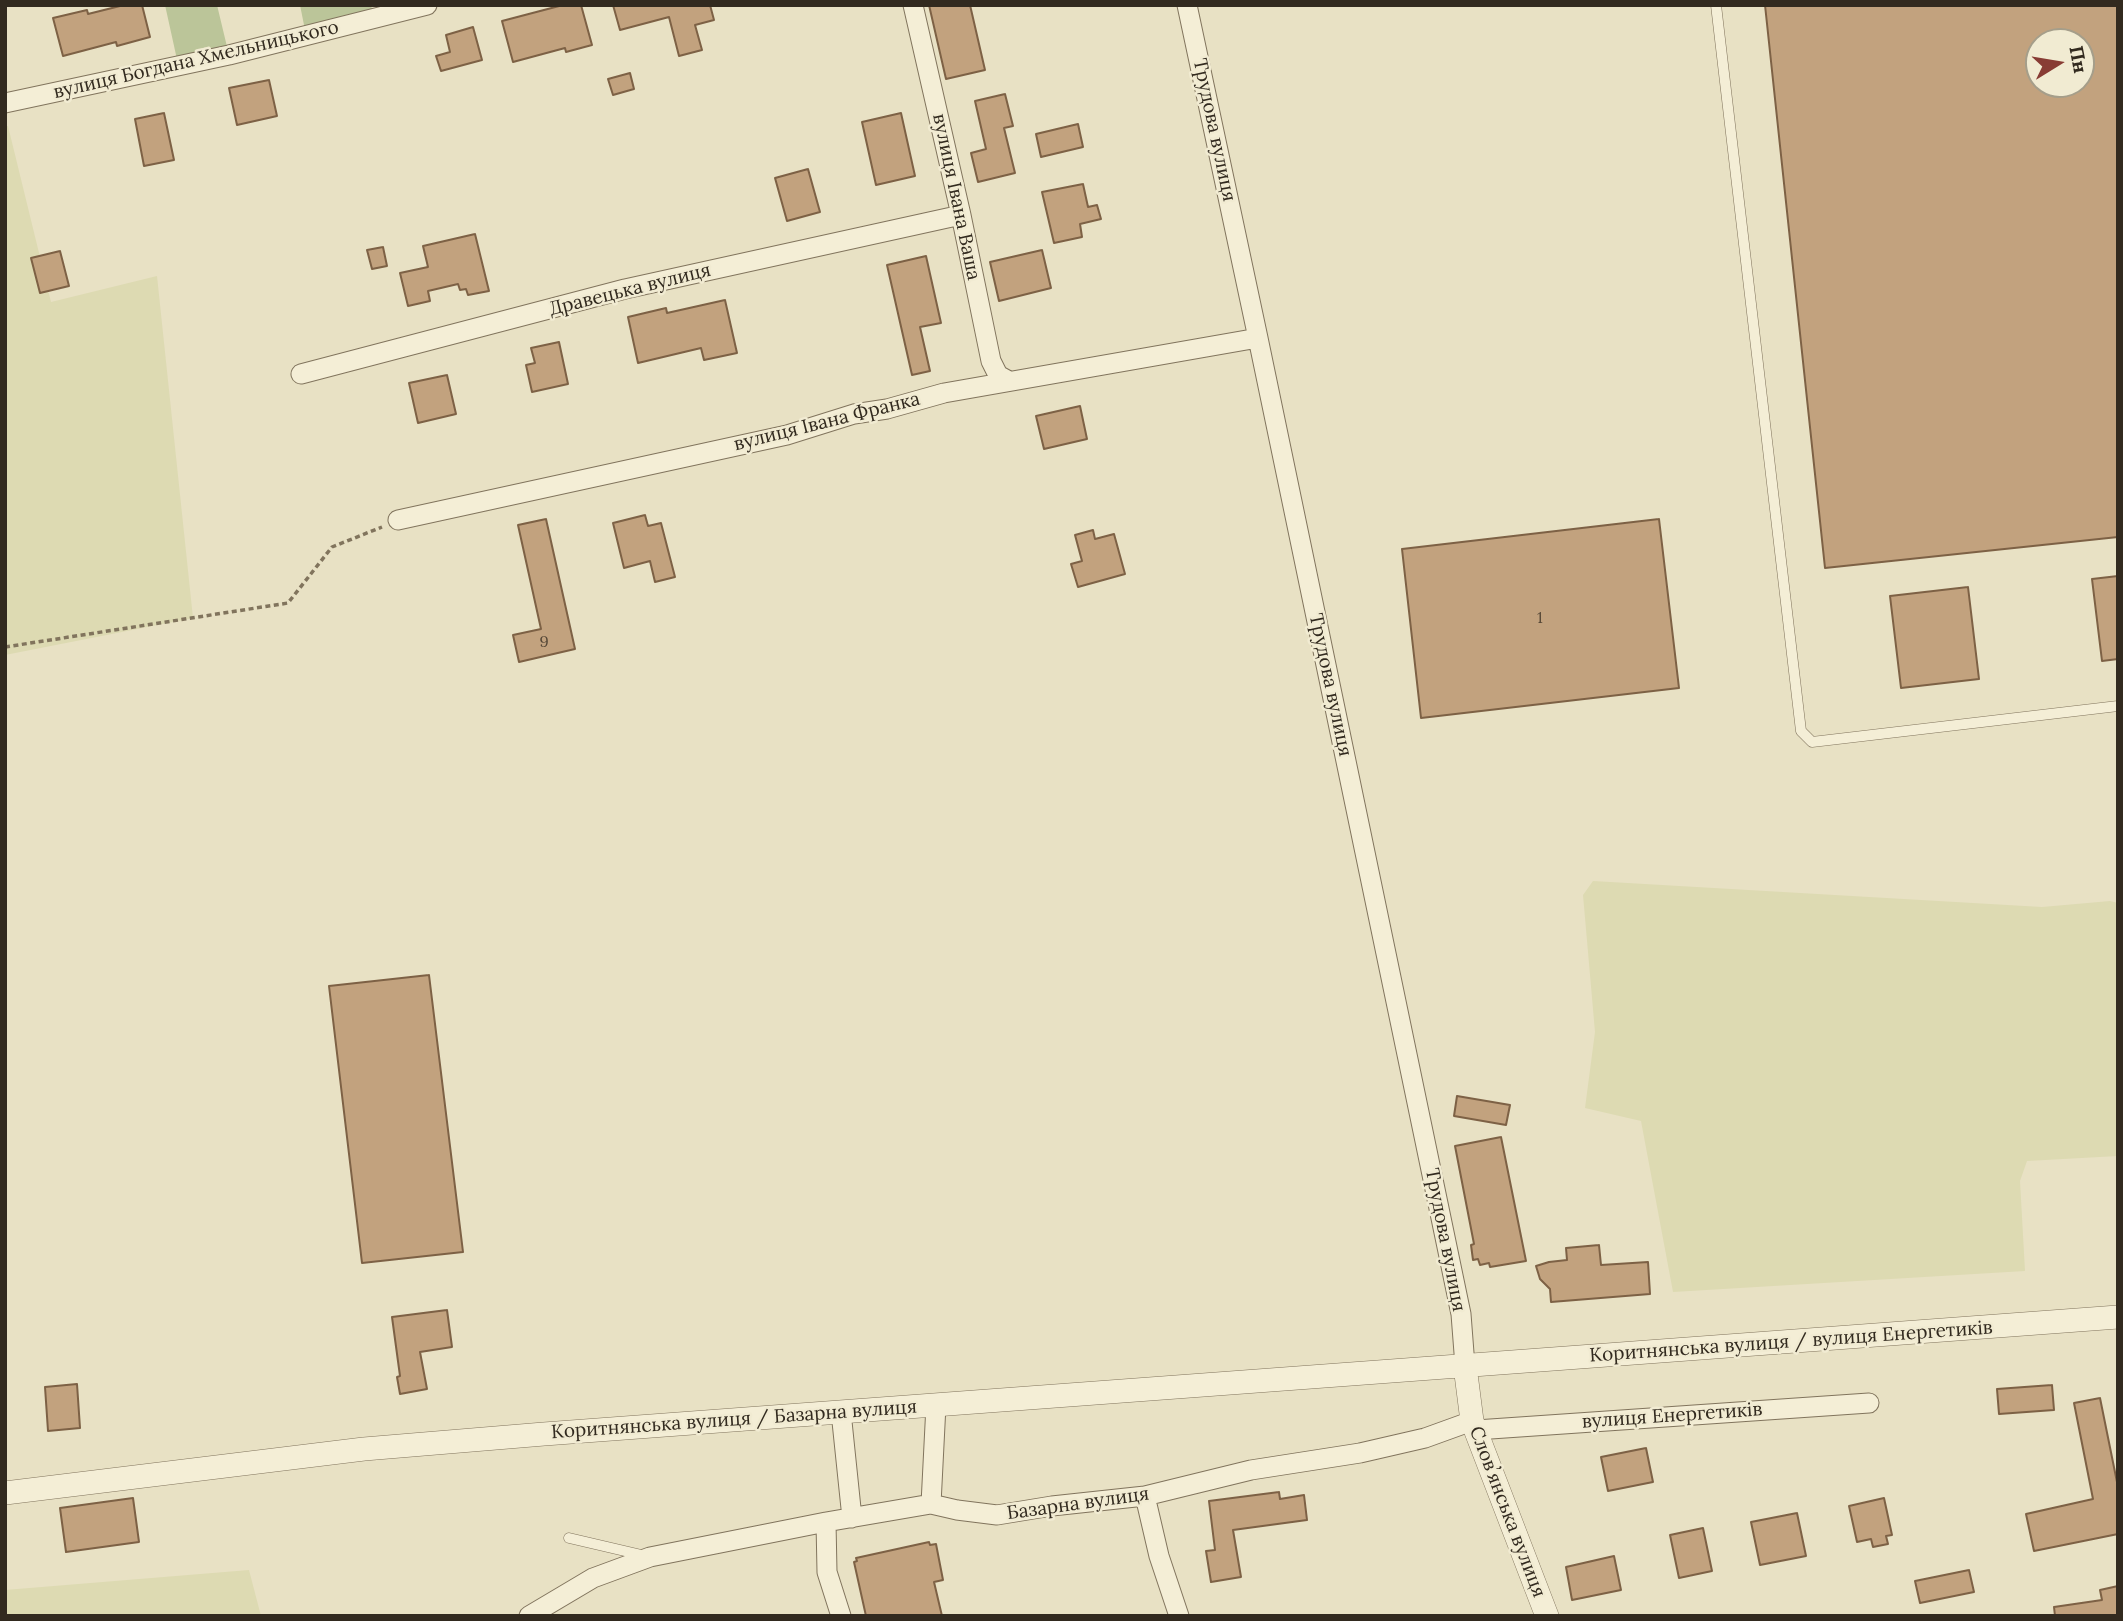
<!DOCTYPE html>
<html>
<head>
<meta charset="utf-8">
<style>
	body { margin:0 }
	#map { position:relative; width:2123px; height:1621px; overflow:hidden; background:#e8e1c4; font-family:Lora,serif }
	canvas { display:block }
	.frame { position:absolute; inset:0; border:7px solid #322a1f; pointer-events:none }
	.north { position:absolute; left:2025px; top:28px; width:70px; height:70px; box-sizing:border-box; background:#f1ebd2; border:2px solid #a59e8a; border-radius:50%; rotate:79deg; font-size:19px; font-weight:700; line-height:28px; text-align:center; color:#322a1f }
	.north::after { content:''; display:block; margin:auto; width:24px; height:32px; background:#883c34; clip-path:polygon(50% 0,100% 100%,50% 72%,0 100%) }
</style>
</head>
<body>
<div id="map">
<canvas width="2123" height="1621"></canvas>
<div class="frame"></div>
<div class="north">Пн</div>
</div>
<script>
const context = document.querySelector('canvas').getContext('2d');
context.lineJoin = 'round';
function fill(path, color) {
  context.fillStyle = color;
  context.fill(path, 'evenodd');
}
function poly(rows) {
  const path = new Path2D();
  for (const r of rows) {
    path.moveTo(r[0], r[1]);
    for (let i = 2; i < r.length; i += 2) path.lineTo(r[i], r[i + 1]);
  }
  return path;
}
function stroke(path, color, width, dash) {
  context.strokeStyle = color;
  context.lineWidth = width;
  context.lineCap = dash ? 'butt' : 'round';
  context.setLineDash(dash || []);
  context.stroke(path);
}
function drawText(font, color, halo, rows, align = 'center') {
  context.font = font + ' Lora,serif';
  context.lineWidth = 5;
  context.setLineDash([]);
  context.textBaseline = 'middle';
  context.strokeStyle = halo;
  context.fillStyle = color;
  for (const [text, x, y, turn = 0] of rows) {
    context.save();
    context.translate(x, y);
    context.rotate((+turn || 0) * Math.PI / 180);
    context.textAlign = isNaN(turn) ? turn : align;
    if (halo) context.strokeText(text, 0, 0);
    context.fillText(text, 0, 0);
    context.restore();
  }
}
fill(poly([
	[8,126,51,302,157,276,193,618,5,655,5,127],
	[1593,881,2042,907,2110,901,2118,903,2118,1156,2027,1161,2020,1181,2025,1271,1673,1292,1641,1121,1585,1108,1595,1032,1583,895],
	[249,1570,261,1616,5,1616,5,1590]
]), '#dddab2');
fill(poly([
	[165,5,217,5,229,55,178,64],
	[300,5,371,5,374,19,306,35]
]), '#bbc599');
const building = poly([
	[124,5,142,5,150,37,117,46,116,42,63,56,53,18,87,10,88,14,124,5],
	[563,5,581,5,592,45,566,52,565,48,513,62,502,21,563,5],
	[613,5,710,5,714,20,695,25,702,50,679,56,669,17,620,30,613,5],
	[929,5,970,5,985,70,946,79,929,5],
	[1765,5,2118,5,2118,537,1825,568,1765,5],
	[2039,42,2081,42,2081,84,2039,84,2039,42],
	[473,27,482,60,441,71,436,56,450,52,446,35,473,27],
	[630,73,634,89,613,95,608,79,630,73],
	[269,80,277,116,237,125,229,88,269,80],
	[1005,94,1013,126,1004,128,1015,173,978,182,971,153,986,149,975,101,1005,94],
	[164,113,174,160,144,166,135,119,164,113],
	[901,113,915,176,876,185,862,122,901,113],
	[1078,124,1083,147,1041,157,1036,134,1078,124],
	[808,169,820,212,787,221,775,178,808,169],
	[1083,184,1088,207,1097,205,1101,219,1080,224,1082,237,1054,243,1042,192,1083,184],
	[475,234,489,291,468,295,466,289,460,290,458,284,428,291,430,301,408,306,400,273,428,267,423,246,475,234],
	[383,247,387,266,372,269,367,250,383,247],
	[1042,250,1051,288,999,301,990,262,1042,250],
	[60,251,69,286,40,293,31,258,60,251],
	[926,256,941,323,920,327,930,371,912,375,887,265,926,256],
	[725,300,737,353,704,360,701,348,638,363,628,317,666,308,667,313,725,300],
	[559,342,568,384,532,392,526,365,535,363,531,348,559,342],
	[447,375,456,414,418,423,409,383,447,375],
	[1080,406,1087,439,1044,449,1036,416,1080,406],
	[645,515,648,526,661,523,675,577,655,582,650,561,624,568,613,523,645,515],
	[546,519,575,649,519,662,513,635,541,629,518,525,546,519],
	[1659,519,1679,688,1421,718,1402,549,1659,519],
	[1093,530,1095,539,1114,534,1125,574,1078,587,1071,564,1082,561,1075,535,1093,530],
	[2118,576,2118,659,2102,661,2092,579,2118,576],
	[1968,587,1979,679,1901,688,1890,596,1968,587],
	[429,975,463,1252,362,1263,329,986,429,975],
	[1457,1096,1510,1105,1506,1125,1454,1116,1457,1096],
	[1501,1137,1526,1261,1490,1267,1489,1263,1480,1265,1478,1259,1473,1260,1471,1245,1474,1244,1455,1146,1501,1137],
	[1599,1245,1601,1265,1648,1262,1650,1294,1551,1302,1550,1289,1540,1279,1536,1266,1549,1262,1567,1260,1566,1248,1599,1245],
	[447,1310,452,1347,420,1352,427,1389,400,1394,397,1377,400,1376,392,1317,447,1310],
	[77,1384,80,1428,48,1431,45,1387,77,1384],
	[2052,1385,2054,1410,1999,1414,1997,1389,2052,1385],
	[2100,1398,2118,1487,2118,1534,2034,1551,2026,1514,2093,1499,2074,1403,2100,1398],
	[1646,1448,1653,1482,1608,1491,1601,1457,1646,1448],
	[1279,1492,1280,1499,1304,1495,1307,1520,1233,1530,1241,1577,1211,1582,1206,1551,1215,1550,1209,1501,1279,1492],
	[133,1498,139,1542,66,1552,60,1508,133,1498],
	[1884,1498,1892,1535,1886,1536,1888,1544,1873,1547,1871,1539,1857,1542,1849,1506,1884,1498],
	[1797,1513,1806,1556,1760,1565,1751,1522,1797,1513],
	[1703,1528,1712,1571,1679,1578,1670,1535,1703,1528],
	[929,1542,930,1545,936,1544,943,1580,934,1582,942,1616,866,1616,854,1562,857,1561,856,1558,929,1542],
	[1614,1556,1621,1590,1572,1600,1566,1567,1614,1556],
	[1969,1570,1974,1592,1920,1603,1915,1581,1969,1570],
	[2118,1586,2118,1616,2055,1616,2054,1607,2102,1600,2100,1590,2118,1586]
]);
fill(building, '#c2a27e');
stroke(building, '#7d6145', 2);
const service = poly([
	[1716,5,1801,731,1812,742,2118,706],
	[569,1538,646,1556]
]);
const minor = poly([
	[913,5,961,215,991,361,998,375,1009,381],
	[1187,5,1258,338,1461,1314,1465,1366],
	[5,103,229,55,427,5],
	[301,374,625,289,961,215],
	[398,520,787,435,854,414,887,409,944,393,1258,338],
	[841,1412,852,1518],
	[1476,1430,1869,1403],
	[1145,1496,1159,1556,1179,1616],
	[931,1504,936,1405],
	[826,1522,827,1572,841,1616],
	[529,1616,593,1578,650,1557,826,1522,931,1504,957,1510,997,1515,1052,1506,1145,1496,1251,1470,1360,1453,1425,1438,1472,1421]
]);
const tertiary = poly([
	[1465,1366,1472,1421,1547,1616],
	[5,1493,364,1449,544,1434,2118,1317]
]);
stroke(service, '#81745d', 11);
stroke(minor, '#81745d', 21);
stroke(tertiary, '#81745d', 24);
stroke(poly([
	[5,647,288,603,332,547,382,527]
]), '#81745d', 3.5, [5, 3.5]);
stroke(service, '#f4eed6', 10);
stroke(minor, '#f4eed6', 19);
stroke(tertiary, '#f4eed6', 23);
drawText('16px', '#564837', null, [
	["1",1540,618],
	["9",544,642]
]);
drawText('19px', '#322a1f', '#f1ebd2', [
	["вулиця Богдана Хмельницького",196,60,-13],
	["Трудова вулиця",1214,130,78],
	["вулиця Івана Ваша",956,197,78],
	["Дравецька вулиця",630,290,-14],
	["вулиця Івана Франка",827,422,-14],
	["Трудова вулиця",1330,685,78],
	["Трудова вулиця",1445,1240,79],
	["Коритнянська вулиця / вулиця Енергетиків",1791,1342,-4],
	["вулиця Енергетиків",1672,1416,-4],
	["Коритнянська вулиця / Базарна вулиця",734,1420,-4],
	["Базарна вулиця",1078,1504,-8],
	["Словʼянська вулиця",1507,1512,69]
]);
</script>
</body>
</html>
